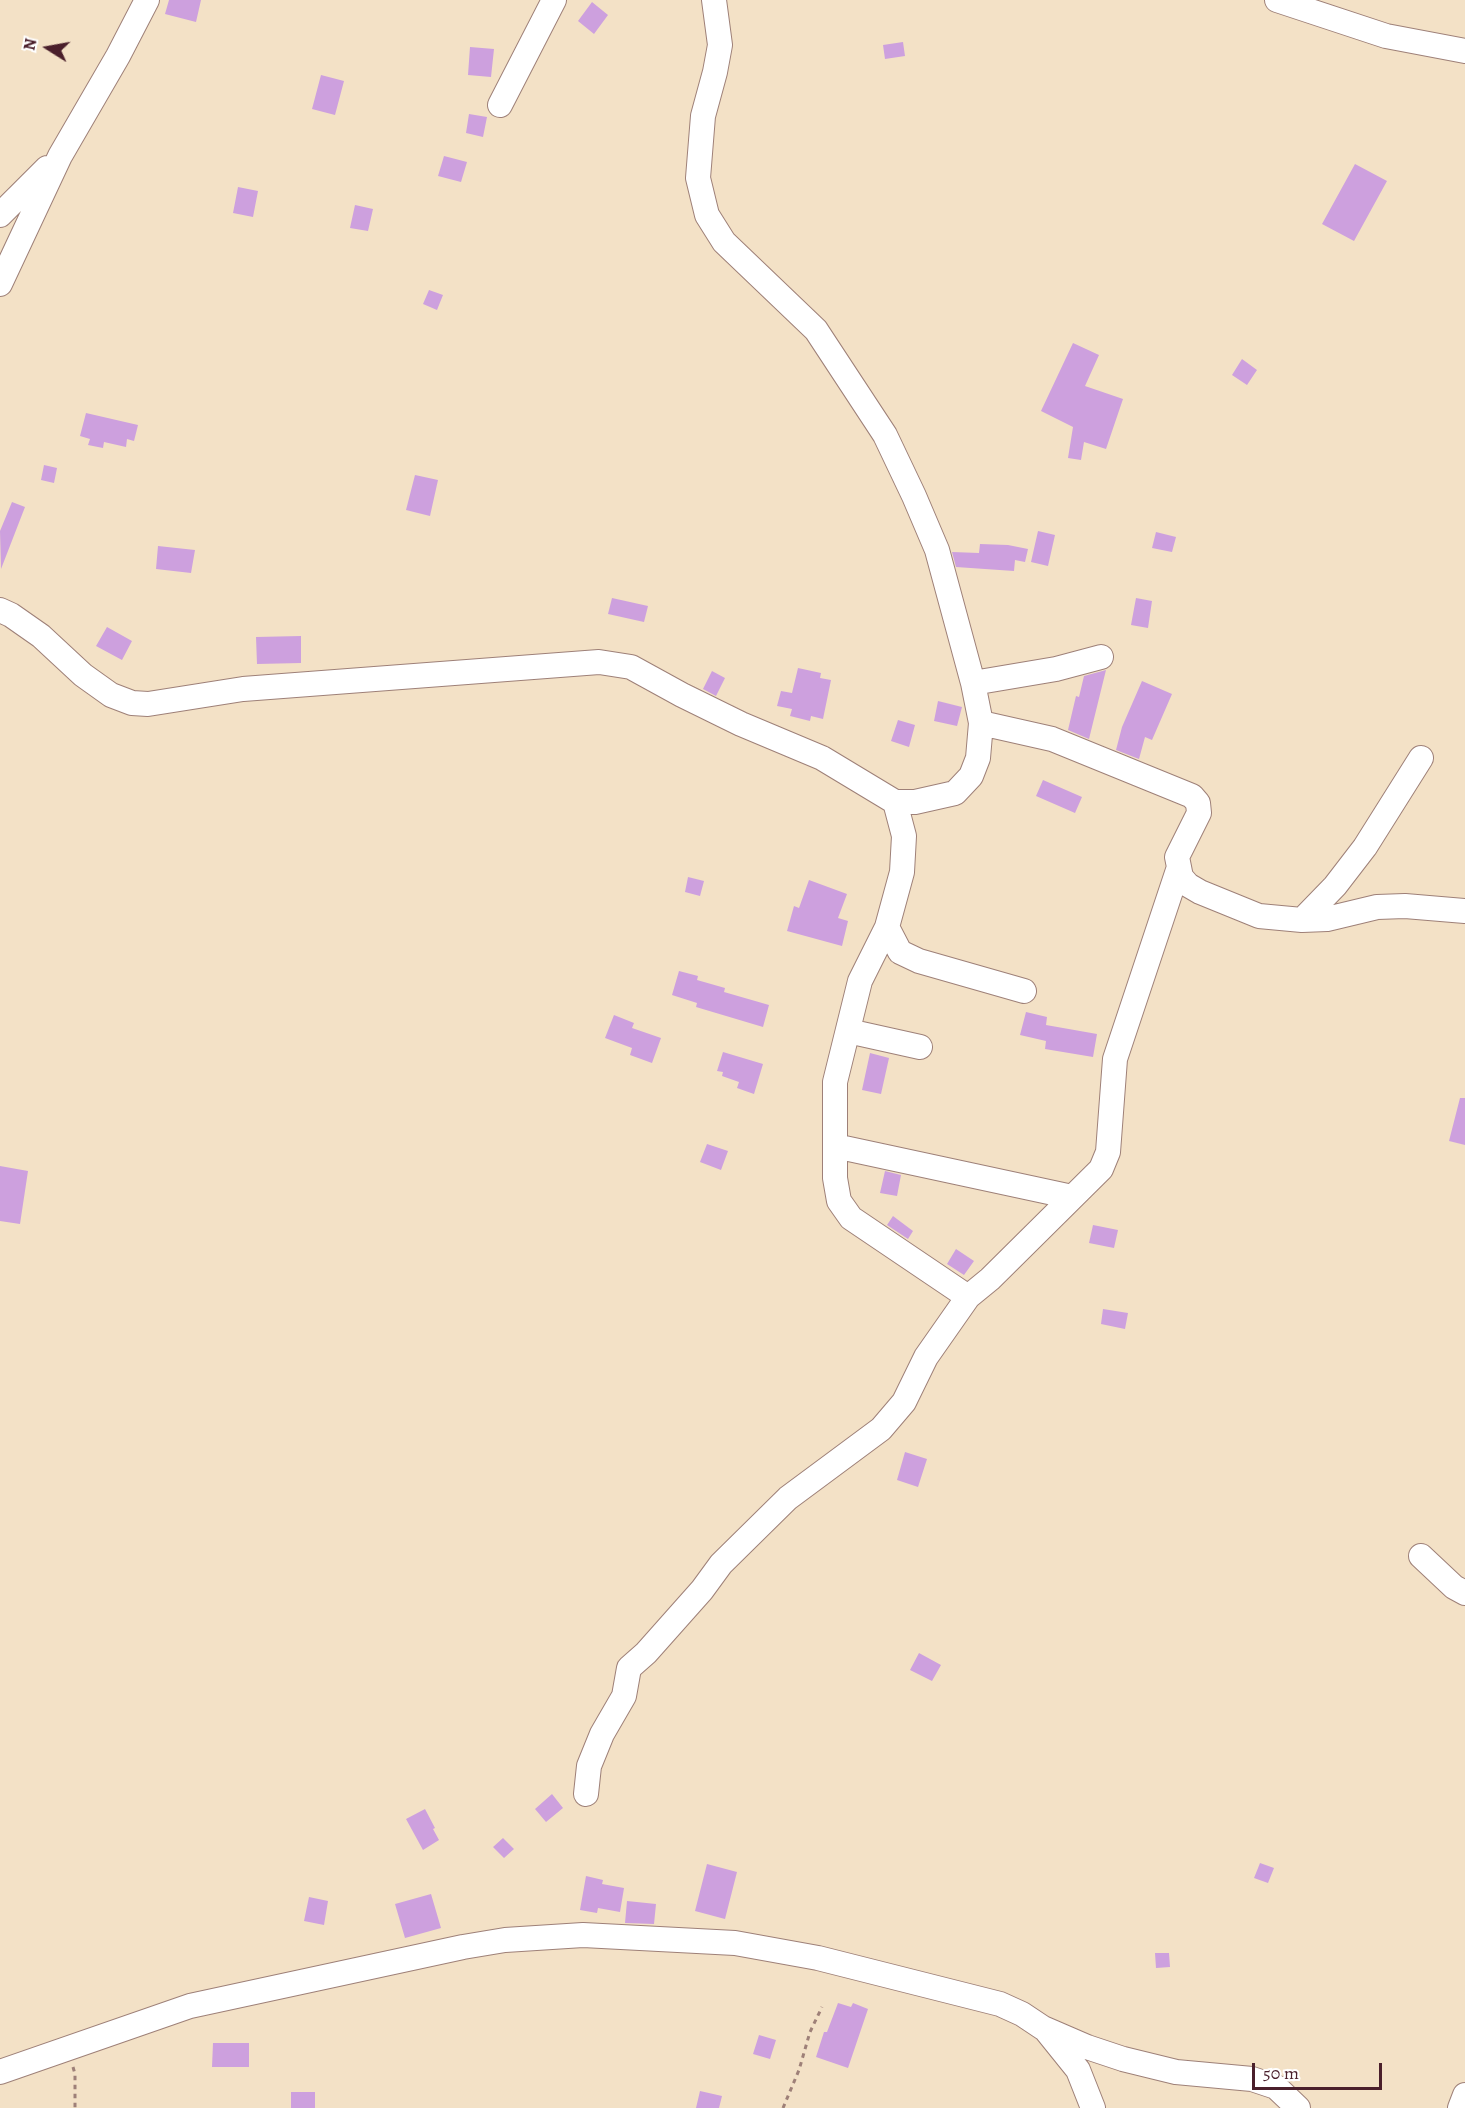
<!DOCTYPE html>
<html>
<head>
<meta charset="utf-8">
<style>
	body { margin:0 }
	#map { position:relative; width:1465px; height:2108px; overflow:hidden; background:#f3e1c6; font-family:Alegreya,serif }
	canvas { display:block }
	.north { position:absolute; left:18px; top:18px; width:60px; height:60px; -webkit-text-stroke:4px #fff; paint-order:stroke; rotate:281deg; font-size:16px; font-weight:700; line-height:24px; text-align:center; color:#4a1f2b }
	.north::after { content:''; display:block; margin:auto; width:21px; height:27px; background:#4a1f2b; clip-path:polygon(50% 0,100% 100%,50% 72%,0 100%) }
	.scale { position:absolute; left:1252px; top:2063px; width:130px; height:27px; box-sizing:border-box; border:3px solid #4a1f2b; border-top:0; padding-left:8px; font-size:18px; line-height:21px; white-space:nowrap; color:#4a1f2b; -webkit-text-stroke:4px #fff; paint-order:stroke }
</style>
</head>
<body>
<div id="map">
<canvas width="1465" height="2108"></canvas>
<div class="north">N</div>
<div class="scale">50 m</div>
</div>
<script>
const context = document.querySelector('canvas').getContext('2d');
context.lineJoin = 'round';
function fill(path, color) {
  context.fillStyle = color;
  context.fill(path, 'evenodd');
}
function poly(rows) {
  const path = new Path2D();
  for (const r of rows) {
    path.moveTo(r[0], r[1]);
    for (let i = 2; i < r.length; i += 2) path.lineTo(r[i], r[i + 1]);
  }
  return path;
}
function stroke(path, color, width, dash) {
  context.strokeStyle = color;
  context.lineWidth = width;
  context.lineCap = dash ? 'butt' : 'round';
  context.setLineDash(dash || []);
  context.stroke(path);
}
fill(poly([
	[169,0,201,0,196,22,165,14],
	[592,2,608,15,594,34,578,21],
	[903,42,905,56,885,59,883,45],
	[470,47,494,49,491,77,468,75],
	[321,75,344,81,335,115,312,109],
	[469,114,487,117,483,137,466,133],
	[444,156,467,162,461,182,438,176],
	[1355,164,1387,181,1354,241,1322,224],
	[238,187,258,191,253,217,233,213],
	[355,205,373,209,368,231,350,228],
	[429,290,443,295,437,310,423,304],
	[1073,343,1099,355,1085,386,1123,399,1106,449,1084,442,1081,460,1068,458,1073,427,1041,411],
	[1242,359,1257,370,1247,385,1232,375],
	[86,413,138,425,134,441,127,439,126,447,104,442,103,448,88,445,90,439,80,436],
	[44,465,57,468,54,483,41,480],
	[415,475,438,480,430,516,406,510],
	[12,502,25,507,1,569,0,531],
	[1038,531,1055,535,1048,566,1031,562],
	[1156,532,1176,537,1172,552,1152,548],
	[980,544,1008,545,1028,549,1025,562,1015,560,1014,571,956,567,952,552,979,553],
	[158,546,195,550,191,573,156,569],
	[612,598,648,606,644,622,608,614],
	[1136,598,1152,601,1148,628,1131,625],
	[107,627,132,641,122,660,96,646],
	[301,636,301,663,257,664,256,637],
	[798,668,821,673,820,678,831,680,823,719,811,716,810,721,790,716,792,709,777,706,781,691,792,693],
	[1106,670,1089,739,1068,730,1076,696,1079,697,1084,676],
	[712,671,725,678,716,696,703,689],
	[1142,681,1172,694,1152,740,1145,737,1139,759,1116,750,1122,727],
	[938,701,962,707,957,726,934,721],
	[898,720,915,725,909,747,891,741],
	[1043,780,1082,797,1075,813,1036,796],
	[688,877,704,881,700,896,685,892],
	[809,880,847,894,838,918,848,921,842,946,787,931,794,906,799,908],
	[679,971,698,976,697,980,725,988,724,992,769,1005,763,1027,696,1007,697,1003,672,995],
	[1026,1012,1047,1017,1046,1025,1097,1034,1093,1057,1045,1049,1046,1041,1020,1035],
	[614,1015,634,1023,632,1028,661,1038,652,1063,630,1055,632,1048,605,1038],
	[723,1052,763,1064,754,1094,737,1088,739,1082,722,1076,723,1072,717,1071],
	[870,1053,889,1058,881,1094,862,1090],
	[1460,1098,1465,1098,1465,1145,1449,1141],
	[707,1144,728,1151,721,1170,700,1162],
	[0,1166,28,1171,20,1224,0,1221],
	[885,1171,901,1175,897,1196,880,1193],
	[893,1216,913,1231,908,1239,887,1225],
	[1093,1225,1118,1230,1114,1248,1089,1243],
	[956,1249,974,1261,964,1275,947,1264],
	[1103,1309,1128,1313,1125,1329,1101,1324],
	[905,1452,927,1459,918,1487,897,1480],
	[919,1653,941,1665,932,1681,910,1670],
	[552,1794,563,1808,546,1822,535,1809],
	[425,1809,435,1828,433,1829,439,1840,423,1850,406,1819],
	[503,1838,514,1849,504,1858,493,1847],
	[1260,1863,1274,1868,1268,1883,1254,1878],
	[707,1864,737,1872,725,1919,695,1911],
	[586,1876,603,1880,602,1884,624,1888,620,1912,598,1908,597,1913,580,1910],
	[431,1894,441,1928,405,1938,395,1904],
	[309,1897,328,1901,324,1925,304,1921],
	[627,1901,656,1904,654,1924,625,1923],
	[1155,1953,1169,1953,1170,1967,1156,1968],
	[838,2003,851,2007,853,2003,868,2009,848,2068,816,2057,824,2032,827,2032],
	[759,2035,776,2040,770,2059,753,2054],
	[213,2043,249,2043,249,2067,212,2067],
	[700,2091,722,2096,719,2108,696,2108],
	[291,2092,315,2092,315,2108,291,2108]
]), '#cda0de');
const minor = poly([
	[1277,0,1386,36,1465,51],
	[500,105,554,0],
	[0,215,47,168],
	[0,284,60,156,118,56,147,0],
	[0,610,11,615,41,636,83,675,111,695,132,703,148,704,243,689,599,662,631,667,682,695,741,724,822,758,895,802,915,802,955,793,971,776,978,758,981,723,973,683,937,550,914,496,885,435,816,330,724,242,707,215,698,178,703,116,715,72,720,45,714,0],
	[973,683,1056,669,1101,657],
	[981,723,1052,739,1192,796,1198,803,1199,813,1177,857,1181,877,1188,885,1200,892,1259,916,1302,920,1327,919,1377,907,1405,906,1465,911],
	[895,802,904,836,902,872,887,927,860,981,835,1082,835,1178,839,1201,851,1218,968,1297],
	[1302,920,1335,886,1365,847,1421,758],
	[887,927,900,952,919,961,1024,991],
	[848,1031,920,1047],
	[835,1146,1072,1197],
	[1421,1556,1454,1587,1465,1593],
	[586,1794,589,1766,602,1734,624,1696,629,1668,646,1653,702,1590,721,1564,788,1498,881,1429,904,1402,926,1357,968,1297,990,1279,1101,1169,1108,1152,1115,1059,1178,870],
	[1045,2029,1078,2070,1093,2108],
	[0,2072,190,2006,463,1947,505,1940,583,1935,735,1943,818,1958,1000,2004,1022,2014,1043,2028,1087,2047,1123,2059,1176,2072,1252,2079,1276,2087,1298,2108],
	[1460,2108,1465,2095]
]);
stroke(minor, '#9e8078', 26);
stroke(poly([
	[73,2067,75,2074,75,2108],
	[783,2108,799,2070,810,2032,822,2007]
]), '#9e8078', 3, [4.5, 4.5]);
stroke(minor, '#fff', 24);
</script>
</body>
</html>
